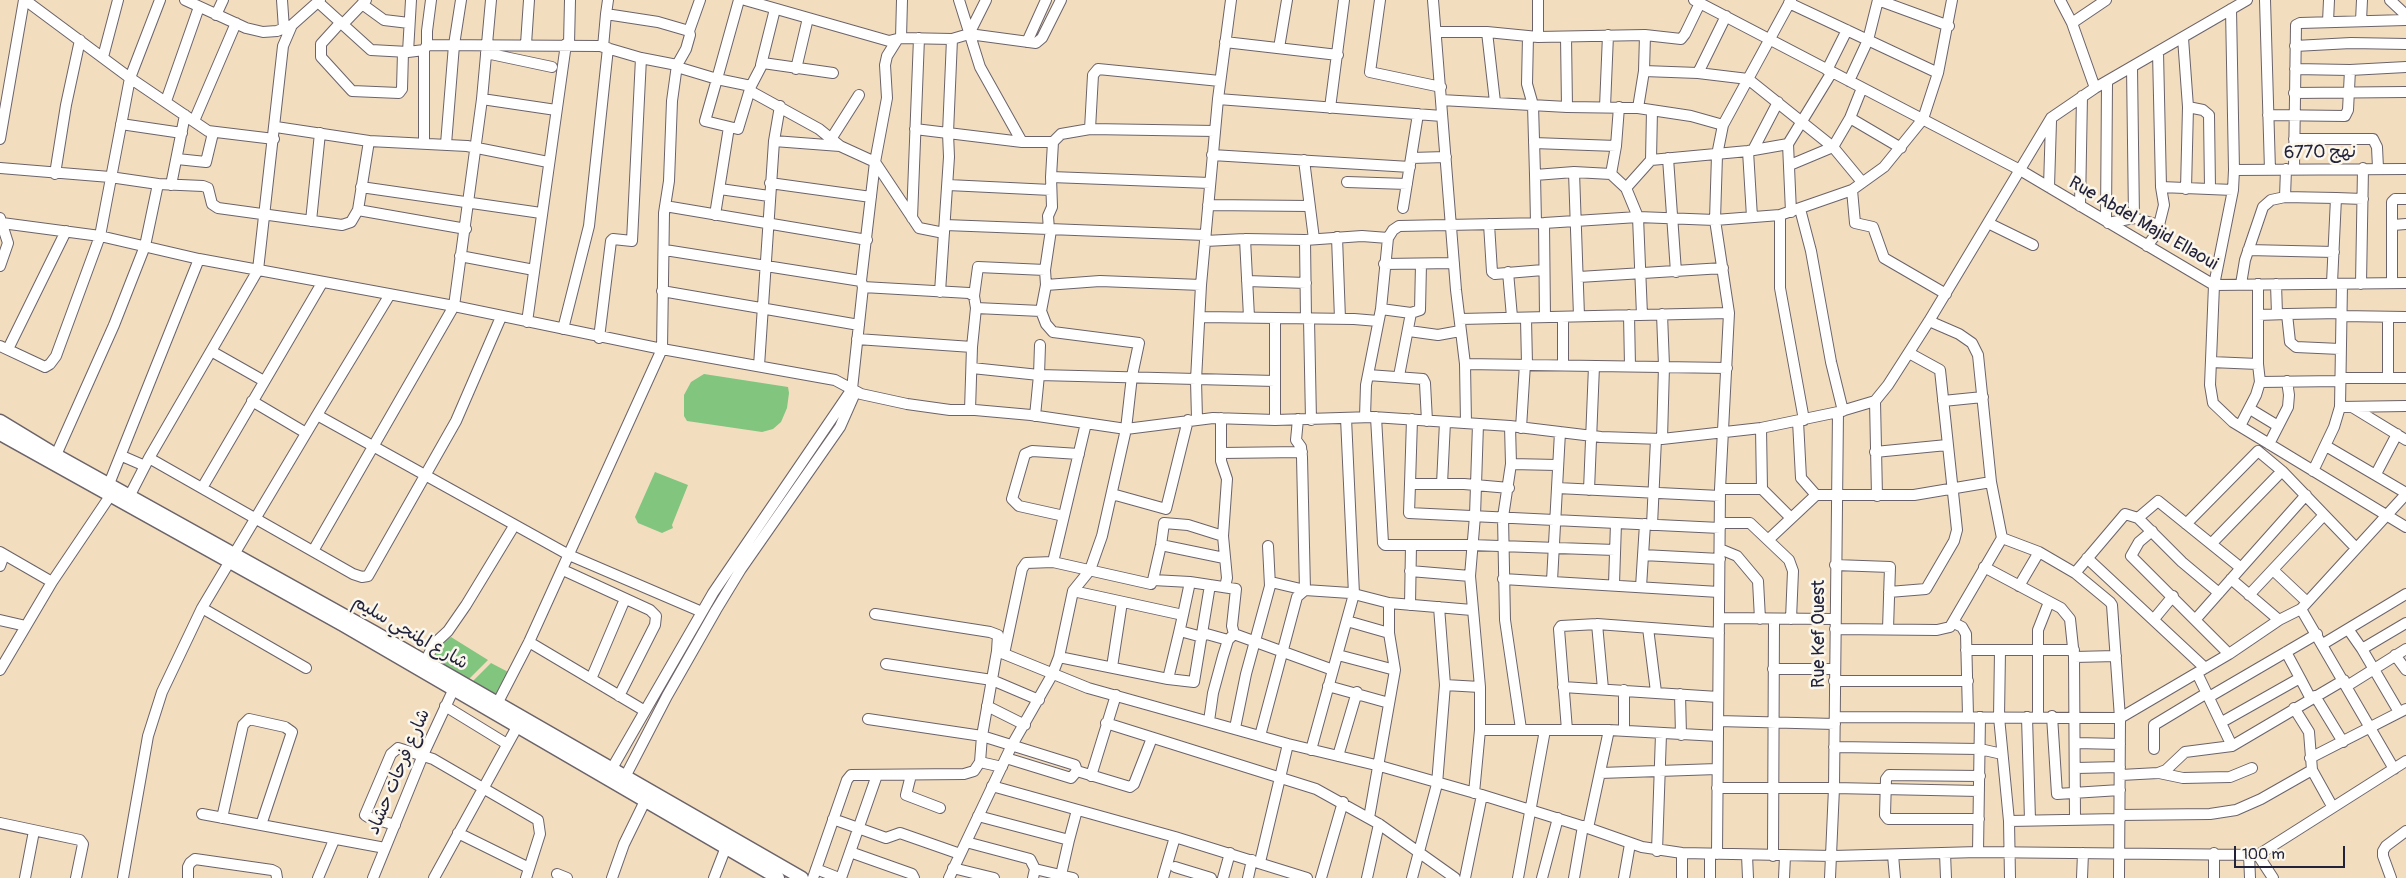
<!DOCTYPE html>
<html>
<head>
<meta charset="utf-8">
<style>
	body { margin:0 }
	#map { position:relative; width:2406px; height:878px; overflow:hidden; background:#f3ddbf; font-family:Pangolin,sans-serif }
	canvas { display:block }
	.scale { position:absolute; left:2234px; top:846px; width:111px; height:22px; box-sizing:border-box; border:2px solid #22223b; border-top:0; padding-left:6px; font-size:15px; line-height:18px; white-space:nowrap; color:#22223b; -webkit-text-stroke:4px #fbf7ec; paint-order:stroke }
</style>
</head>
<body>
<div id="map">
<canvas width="2406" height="878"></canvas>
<div class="scale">100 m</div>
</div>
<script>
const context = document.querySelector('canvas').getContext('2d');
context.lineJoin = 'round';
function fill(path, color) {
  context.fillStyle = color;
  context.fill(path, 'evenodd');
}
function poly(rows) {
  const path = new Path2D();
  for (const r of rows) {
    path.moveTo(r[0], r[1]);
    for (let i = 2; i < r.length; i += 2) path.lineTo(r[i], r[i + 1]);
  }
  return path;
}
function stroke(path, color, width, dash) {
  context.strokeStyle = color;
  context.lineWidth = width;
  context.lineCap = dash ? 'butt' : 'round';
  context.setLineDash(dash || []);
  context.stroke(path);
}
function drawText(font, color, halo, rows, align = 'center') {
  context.font = font + ' Pangolin,"Playpen Sans Arabic",sans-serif';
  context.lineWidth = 5;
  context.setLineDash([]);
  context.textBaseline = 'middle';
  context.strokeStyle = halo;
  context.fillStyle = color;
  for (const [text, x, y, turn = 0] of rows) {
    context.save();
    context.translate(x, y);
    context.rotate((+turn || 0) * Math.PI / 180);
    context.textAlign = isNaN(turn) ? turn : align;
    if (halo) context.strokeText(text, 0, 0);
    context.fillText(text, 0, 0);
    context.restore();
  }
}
fill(poly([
	[704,374,788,387,789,393,787,408,781,422,773,429,762,432,687,421,684,416,684,395,691,382],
	[655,472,688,485,672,525,673,528,662,533,638,523,635,517],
	[451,637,488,660,467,681,423,656],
	[491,663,514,675,500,698,471,683]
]), '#81c57f');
const minor = poly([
	[25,0,130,78,208,131,274,139],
	[185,0,246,28,263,32,277,31,292,25,320,0],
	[282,0,284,29],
	[739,0,717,79,751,86],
	[745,0,889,41,901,38,952,39,969,34,1036,43,1042,38,1061,0],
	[959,0,980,67,1022,142],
	[1380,0,1370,72,1441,87],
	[1433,0,1456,290,1465,364,1466,423],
	[1538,0,1538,37],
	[1694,0,2020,170,2214,285,2406,283],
	[2060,0,2072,23,2095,88],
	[2265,0,2270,170],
	[2390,0,2406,15],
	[318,2,371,50,408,52,424,50],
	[1789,3,1938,73],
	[362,4,384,20,409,23],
	[2231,9,2234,170,2233,190,2214,285,2210,385,2213,403,2233,422,2406,527],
	[606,14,608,0],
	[216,15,223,0],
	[2361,21,2362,0],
	[341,22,321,44,321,57,352,91,399,93,402,89,403,52],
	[2328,22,2329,0],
	[2072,23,2106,0],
	[343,24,366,0],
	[292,25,283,46,258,270,149,458,353,574,362,577,368,576,456,421,501,317],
	[689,31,700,0],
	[1436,32,1487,32,1538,37,1645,35,1681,39,1685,34,1700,3],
	[1487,32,1495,102],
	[969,34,986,0],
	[1528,36,1527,84,1533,105,1535,175,1574,172,1611,174],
	[1566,37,1567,107],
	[901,38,902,0],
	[2183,38,2188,107,2186,189],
	[1027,42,1046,0],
	[1225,42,1338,55],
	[526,44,529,0],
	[569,44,570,0],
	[427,45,600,46,641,58,677,65],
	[2295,46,2351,43,2406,44],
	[1279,48,1287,0],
	[408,52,411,0],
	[486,53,552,67],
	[103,57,118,0],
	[761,65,775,9],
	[677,67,717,79,705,121,738,129,751,86,763,63,833,73],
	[2132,67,2134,218],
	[796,69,808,18],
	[2295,69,2350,70,2406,67],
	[1827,70,1847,30],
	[1644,71,1698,73,1748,79,1833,147,1862,182],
	[1698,73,1726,16],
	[1849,81,1868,40,1878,0,1949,26],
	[750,91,819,129,840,146,875,162,919,228,944,233],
	[2294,93,2406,92],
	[482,99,556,110],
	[1218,99,1442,116],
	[1441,100,1567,107,1638,108,1691,116,1723,125],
	[166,101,199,7],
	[1605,107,1608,35],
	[1619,107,1616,146,1611,174,1626,188,1638,217,1642,315],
	[2188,107,2203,110,2209,115,2210,188],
	[1330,108,1344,0],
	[1638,108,1644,71,1645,35],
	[2268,115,2345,116,2348,110,2350,70],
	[1850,118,1901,148],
	[194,121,236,23],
	[121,124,182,133],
	[276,127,369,141,467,146,548,162],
	[915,129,1022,142,1053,142],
	[1090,129,1093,75,1098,69,1220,81],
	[0,139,24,0],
	[831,139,859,95],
	[2294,139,2373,139,2377,147,2378,168],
	[774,141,840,146],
	[424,143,424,50,427,45,427,31,431,0],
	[1534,143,1616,146],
	[446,144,454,45,461,0],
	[1788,144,1791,212],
	[1753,150,1778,102],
	[1748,151,1752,217],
	[1212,155,1410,167],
	[1411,158,1446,157],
	[1668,158,1676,272],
	[177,159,206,162,213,133],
	[1304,160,1314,239],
	[1651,160,1652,110],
	[1790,165,1833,147,1850,118,1862,88],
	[0,168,110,177,158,184,203,186,208,188,212,204,218,208,342,225,351,222,358,210,369,141],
	[2294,169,2296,25,2300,23,2406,20],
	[2234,170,2406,169],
	[1574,172,1579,316],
	[55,174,66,105,80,40],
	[1535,175,1536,223],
	[1051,177,1210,183],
	[1347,182,1407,184],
	[770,183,871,197],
	[171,185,185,115],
	[948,185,1051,190],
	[361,187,541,213],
	[2049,187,2051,121],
	[2161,187,2233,190],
	[1626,188,1651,160,1748,151,1788,144,1832,72],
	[720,189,769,196],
	[1852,190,1855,223,1873,227,1884,258,1946,294],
	[2285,197,2336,198],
	[1208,205,1309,206],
	[665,206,867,240],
	[2080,206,2082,96],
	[1403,208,1418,114],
	[1800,209,1811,251,1831,362,1843,411],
	[358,210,466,229],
	[715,215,729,127],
	[1780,215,1780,288,1804,420],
	[0,218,8,243,0,266],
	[912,218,919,38],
	[311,221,320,133],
	[2106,221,2107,83],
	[2,223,100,236,199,259,454,306,662,349,664,213,669,181,672,101,677,65,686,49,690,35,689,31,658,22,606,14,603,47],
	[1544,223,1545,317],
	[1988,223,2033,245],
	[2108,223,2134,218,2159,225],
	[1489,224,1492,272,1495,274,1543,270],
	[945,225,1205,235],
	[2393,225,2406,224],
	[1049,230,1048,216,1052,207,1051,177,1053,142,1061,134,1090,129,1215,131],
	[1337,237,1340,319],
	[1245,239,1249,317],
	[1305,240,1306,319],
	[1205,241,1245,239,1305,240,1362,236,1388,238],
	[2147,246,2157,233,2164,205,2161,187,2158,52],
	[665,250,861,281],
	[2248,250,2334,252],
	[460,256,534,270],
	[1384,264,1454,263],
	[1508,272,1512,317],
	[1579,277,1723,268],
	[1247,281,1306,283],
	[2332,283,2336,198,2363,199],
	[2392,283,2392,202,2395,199,2406,199],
	[2241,284,2245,260,2263,207,2271,200,2285,197,2286,169],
	[2258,284,2258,364,2260,382,2340,381],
	[2276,284,2277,314],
	[2361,284,2363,168],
	[1046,285,1100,281,1201,285],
	[863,287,969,293,974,296,976,308,1041,311],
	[662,291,859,325],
	[940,292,949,157,948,133,952,39],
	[389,296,317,415,569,555,702,612],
	[974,296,978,267,1045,270,1051,230],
	[1381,309,1411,313,1420,310,1421,264],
	[1662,314,1664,366,1662,439],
	[2287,314,2341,313],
	[1629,315,1630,366],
	[2258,315,2287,314,2290,342,2296,347,2340,349],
	[2341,316,2406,317],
	[1201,317,1354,319,1378,321],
	[1309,319,1311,420],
	[1460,319,1729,313],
	[1526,319,1527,364],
	[527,322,566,44],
	[563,329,589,226,608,48],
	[1409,331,1438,335,1460,331],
	[599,338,611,241,613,239,632,241,641,58],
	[857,339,972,347,970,410],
	[0,346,45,367,50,364,56,356,100,236,130,78,160,0],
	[972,347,976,308],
	[8,349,66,231],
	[211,351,264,381],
	[2211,362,2258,364],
	[1465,364,1727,368],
	[1563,365,1563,317],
	[759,366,774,141,780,106],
	[972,368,1039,375,1040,345],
	[1368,375,1423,379,1425,383,1427,421],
	[1399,376,1411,313],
	[2340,378,2406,378],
	[2388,378,2388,317],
	[252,401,306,433],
	[1875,401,1877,496],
	[1943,401,1983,397],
	[2340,407,2406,406],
	[2352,407,2406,440],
	[2250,409,2278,426],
	[1035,416,1039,375,1275,381],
	[1365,417,1366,385,1381,309,1388,238,1393,230,1399,226,1544,223,1638,217,1715,220,1780,215,1852,190,1884,167,1923,119,1938,73,1952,0],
	[1376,417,1383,543,1385,545,1471,545,1615,550],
	[1221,418,1221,461,1227,479,1223,536,1227,578,1225,587],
	[1197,419,1196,380,1201,285,1218,99,1231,0],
	[1298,419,1296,440,1301,447,1302,457,1305,590],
	[1412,419,1410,484,1464,484,1509,488],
	[1275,420,1275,318],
	[1798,421,1801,478,1816,495],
	[1510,426,1511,464,1503,517,1505,620,1521,729],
	[2240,426,2256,395,2260,382],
	[1521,428,1525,364],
	[1761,428,1762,489],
	[2269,444,2288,407,2289,395,2287,381],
	[2326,446,2406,493],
	[1875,452,1947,445],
	[1221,453,1302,452],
	[56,455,114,325,145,246,158,184],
	[122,456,145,466],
	[1511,464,1557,465],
	[2313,471,2334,427,2340,407,2342,284],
	[2376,474,2397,434],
	[109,484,199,259],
	[1410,484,1409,513,1720,528],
	[1442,484,1445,422],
	[202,488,322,283],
	[1557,488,1720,496],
	[1720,489,1762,489,1791,518],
	[1589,490,1594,366],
	[1112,494,1166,509,1188,420],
	[130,495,149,458],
	[1064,516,1019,506,1012,499,1025,454,1032,451,1079,454],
	[2138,518,2182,562,2219,593],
	[1720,523,1750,523,1789,560,1793,571,1791,619],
	[2186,524,2258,451,2282,471,2356,548],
	[1652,525,1656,439],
	[2152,531,2139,542,2131,556,2229,654],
	[1223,536,1188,525,1164,523,1161,545,1153,580,1190,582,1236,589,1232,626,1234,634,1333,670,1311,750],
	[2002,538,2039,552,2075,573,2110,602,2112,605,2120,718,2119,878],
	[1768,540,1816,495,1914,495,1991,482],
	[2212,543,2282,471],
	[1161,545,1224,558],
	[1720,549,1737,556,1758,581,1760,619],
	[313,551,454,306,482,99,491,0],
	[0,552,52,582],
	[1643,555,1720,559],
	[2087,558,2205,668],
	[1053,562,1086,423],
	[1835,565,1890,567,1888,629],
	[0,566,4,555],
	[1984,567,2061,608,2070,619,2074,657,2075,819],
	[563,570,650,610,656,616,655,625,619,696],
	[2273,570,2307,602],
	[1410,571,1470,576],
	[2075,573,2125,514,2138,518,2158,501,2241,568,2306,495],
	[1503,579,1719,592],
	[2231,579,2279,620],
	[1552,581,1560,432],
	[1271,582,1305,590,1350,593,1389,603,1472,610],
	[1614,584,1616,523],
	[2019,586,2039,552],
	[1641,587,1645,524],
	[1889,592,1926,589,1954,541,1957,530,1940,370,1909,353],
	[2249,595,2324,515],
	[1410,605,1411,545],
	[202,608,306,668],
	[2301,609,2394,769],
	[1183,615,1190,582],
	[1719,618,1834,619],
	[2154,619,2173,596],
	[0,620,26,626],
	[2195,620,2241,568],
	[1347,621,1389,633],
	[1954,623,1962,627,1966,634,1968,716],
	[1597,624,1603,689],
	[1648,628,1656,692],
	[1835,629,1937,630,1950,627,2002,538,1991,482,1978,355,1972,343,1959,334,1929,321],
	[2348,629,2362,649,2406,623],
	[1180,631,1202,637],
	[1203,633,1228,640],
	[529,642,645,711],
	[2323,644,2406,594],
	[2362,649,2399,712],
	[1966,650,2074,650],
	[997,651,1088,688,1288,744,1380,766,1482,795,1588,828,1642,847,1682,853,1833,856,1978,852,2258,855,2406,761],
	[2000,651,1999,717,2009,821,2010,878],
	[1004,654,1022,569,1026,563,1053,562,1151,584,1153,580],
	[1338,655,1395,670],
	[2395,655,2406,670],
	[1059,657,1168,679,1179,633,1183,615,1073,591],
	[2074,657,2116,656],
	[425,662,434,644,448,631,466,605,514,526],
	[886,664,992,680,1039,700],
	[1112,667,1122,602],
	[1773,669,1834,669],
	[0,670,52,582,110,496],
	[1333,670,1354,594,1346,418],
	[2197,673,2232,746],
	[2300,678,2311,699],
	[591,679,625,599],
	[1168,679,1194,682,1210,585],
	[1834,681,1968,681],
	[1445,685,1480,687],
	[1328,686,1389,703],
	[2347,686,2406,649],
	[1563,687,1718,697],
	[1680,694,1681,735],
	[2315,696,2343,742],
	[2209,697,2317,634],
	[497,704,529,642,662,349,835,380,861,394,907,404,950,410,975,410,1031,415,1126,429,1132,376,1139,343,1053,332,1046,324,1041,311,1046,285,1045,270],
	[445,706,507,744],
	[987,706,1025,725],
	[2294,708,2309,732,2312,770,2332,806],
	[2052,716,2057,794,2120,790],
	[1835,717,2120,718,2229,654,2279,620,2301,609,2406,494],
	[2027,717,2030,820],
	[2038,717,2038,630,2049,602],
	[868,719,982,736,1075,765,1077,771,1130,787,1134,784,1152,738],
	[1209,721,1213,693,1223,656,1228,640,1234,634],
	[1718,721,1835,724],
	[2222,722,2300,678,2286,652],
	[1106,723,1316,789,1379,824,1455,878],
	[1235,728,1246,674,1270,586,1268,546],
	[1480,730,1609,730,1718,736],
	[1567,730,1559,629,1561,626,1597,624,1719,633],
	[1624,731,1624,690],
	[1260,736,1297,597,1305,590],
	[2076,743,2120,744],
	[1834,747,1980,749,2002,754],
	[2154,749,2154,725,2207,693],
	[1338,756,1357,692],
	[1006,758,1071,778,1077,771],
	[2310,758,2406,709],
	[980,762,1002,767],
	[2076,768,2120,767],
	[611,770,713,593,852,389,863,287,861,281,875,162,887,98,885,65,887,56,897,40],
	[1600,773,1717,769],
	[2159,773,2183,778,2230,777,2252,768],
	[911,775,906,795,940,808],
	[2121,775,2158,773,2166,770,2185,752,2232,746,2344,680],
	[1091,776,1116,695],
	[625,777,667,696,716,610,741,569,840,427,855,393],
	[992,786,1175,837,1307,878],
	[1717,788,1834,788,1979,791],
	[1474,793,1480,730,1480,687,1470,576,1475,516,1478,424],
	[202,814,385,848],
	[2120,815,2210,814,2236,810,2261,799,2312,770],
	[978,816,1069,840,1061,875],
	[222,818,243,725,249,719,285,727,292,732,261,825],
	[1369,818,1395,670,1389,633,1389,603],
	[833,819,886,838,900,833,960,854],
	[1979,819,1888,819,1885,815,1886,779,1889,775,1980,776],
	[2009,821,2120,819],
	[0,823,80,840,83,844,76,878],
	[395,825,368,817,365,815,391,754,398,748,433,759,538,820,540,834,526,878],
	[1588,828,1609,730],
	[458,833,529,868],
	[1069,840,1077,810],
	[966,842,1030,859,1035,869,1033,878],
	[1657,851,1661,734],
	[850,852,912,874,914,878],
	[1978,852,1980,717],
	[1945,853,1946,878],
	[1710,854,1710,878],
	[1717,854,1720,489,1729,313,1715,220,1717,155,1723,125,1791,0],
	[2249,854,2250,878],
	[1747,855,1748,878],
	[1893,855,1895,878],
	[2258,855,2273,878],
	[1773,856,1774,620],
	[1260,862,1288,744],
	[1175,867,1211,878],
	[953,868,994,878],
	[816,869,839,878],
	[1035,869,1073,878],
	[557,874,567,878],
	[25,878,34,831],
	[123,878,148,736,162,692,202,608,317,415],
	[188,878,188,867,190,863,195,859,272,870,276,872,277,878],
	[318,878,334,840],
	[373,878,423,755,456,684],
	[434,878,517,727],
	[612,878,624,844,645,801],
	[714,878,726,847],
	[813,878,847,780,851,775,964,774,974,771,980,762,982,736,997,651,998,635,990,632,875,614],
	[841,878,877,775],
	[949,878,1012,745,1052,675,1059,657,1073,591,1090,570,1102,536,1126,429,1213,418,1275,420,1373,417,1510,426,1601,437,1662,439,1761,428,1838,412,1875,401,1888,385,1929,321,2051,118,2095,88,2247,0],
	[1163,878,1175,837],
	[1223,878,1230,853],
	[1248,878,1252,860],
	[1321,878,1343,802],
	[1367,878,1379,824],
	[1412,878,1437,784,1445,685,1439,607],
	[1465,878,1482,795],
	[1518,878,1545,730],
	[1542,878,1558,818],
	[1574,878,1583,826],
	[1624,878,1630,844],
	[1682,878,1682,853],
	[1784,878,1785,856],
	[1830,878,1834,788,1838,412],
	[2082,878,2083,853],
	[2214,878,2214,853],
	[2391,878,2383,856,2383,851,2386,846,2406,831]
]);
const major = poly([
	[0,421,56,455,374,632,802,878],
	[0,434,343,625,778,878]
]);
stroke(minor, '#6b6369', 12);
stroke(major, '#6b6369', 15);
stroke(minor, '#fff', 10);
stroke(major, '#fff', 12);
drawText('18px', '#22223b', '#fbf7ec', [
	["نهج 6770",2320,153,-1],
	["Rue Abdel Majid Ellaoui",2143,224,30],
	["شارع المنجي سليم",410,633,30],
	["Rue Kef Ouest",1819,634,-90],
	["شارع فرحات حشاد",399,772,-67]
]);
</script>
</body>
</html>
